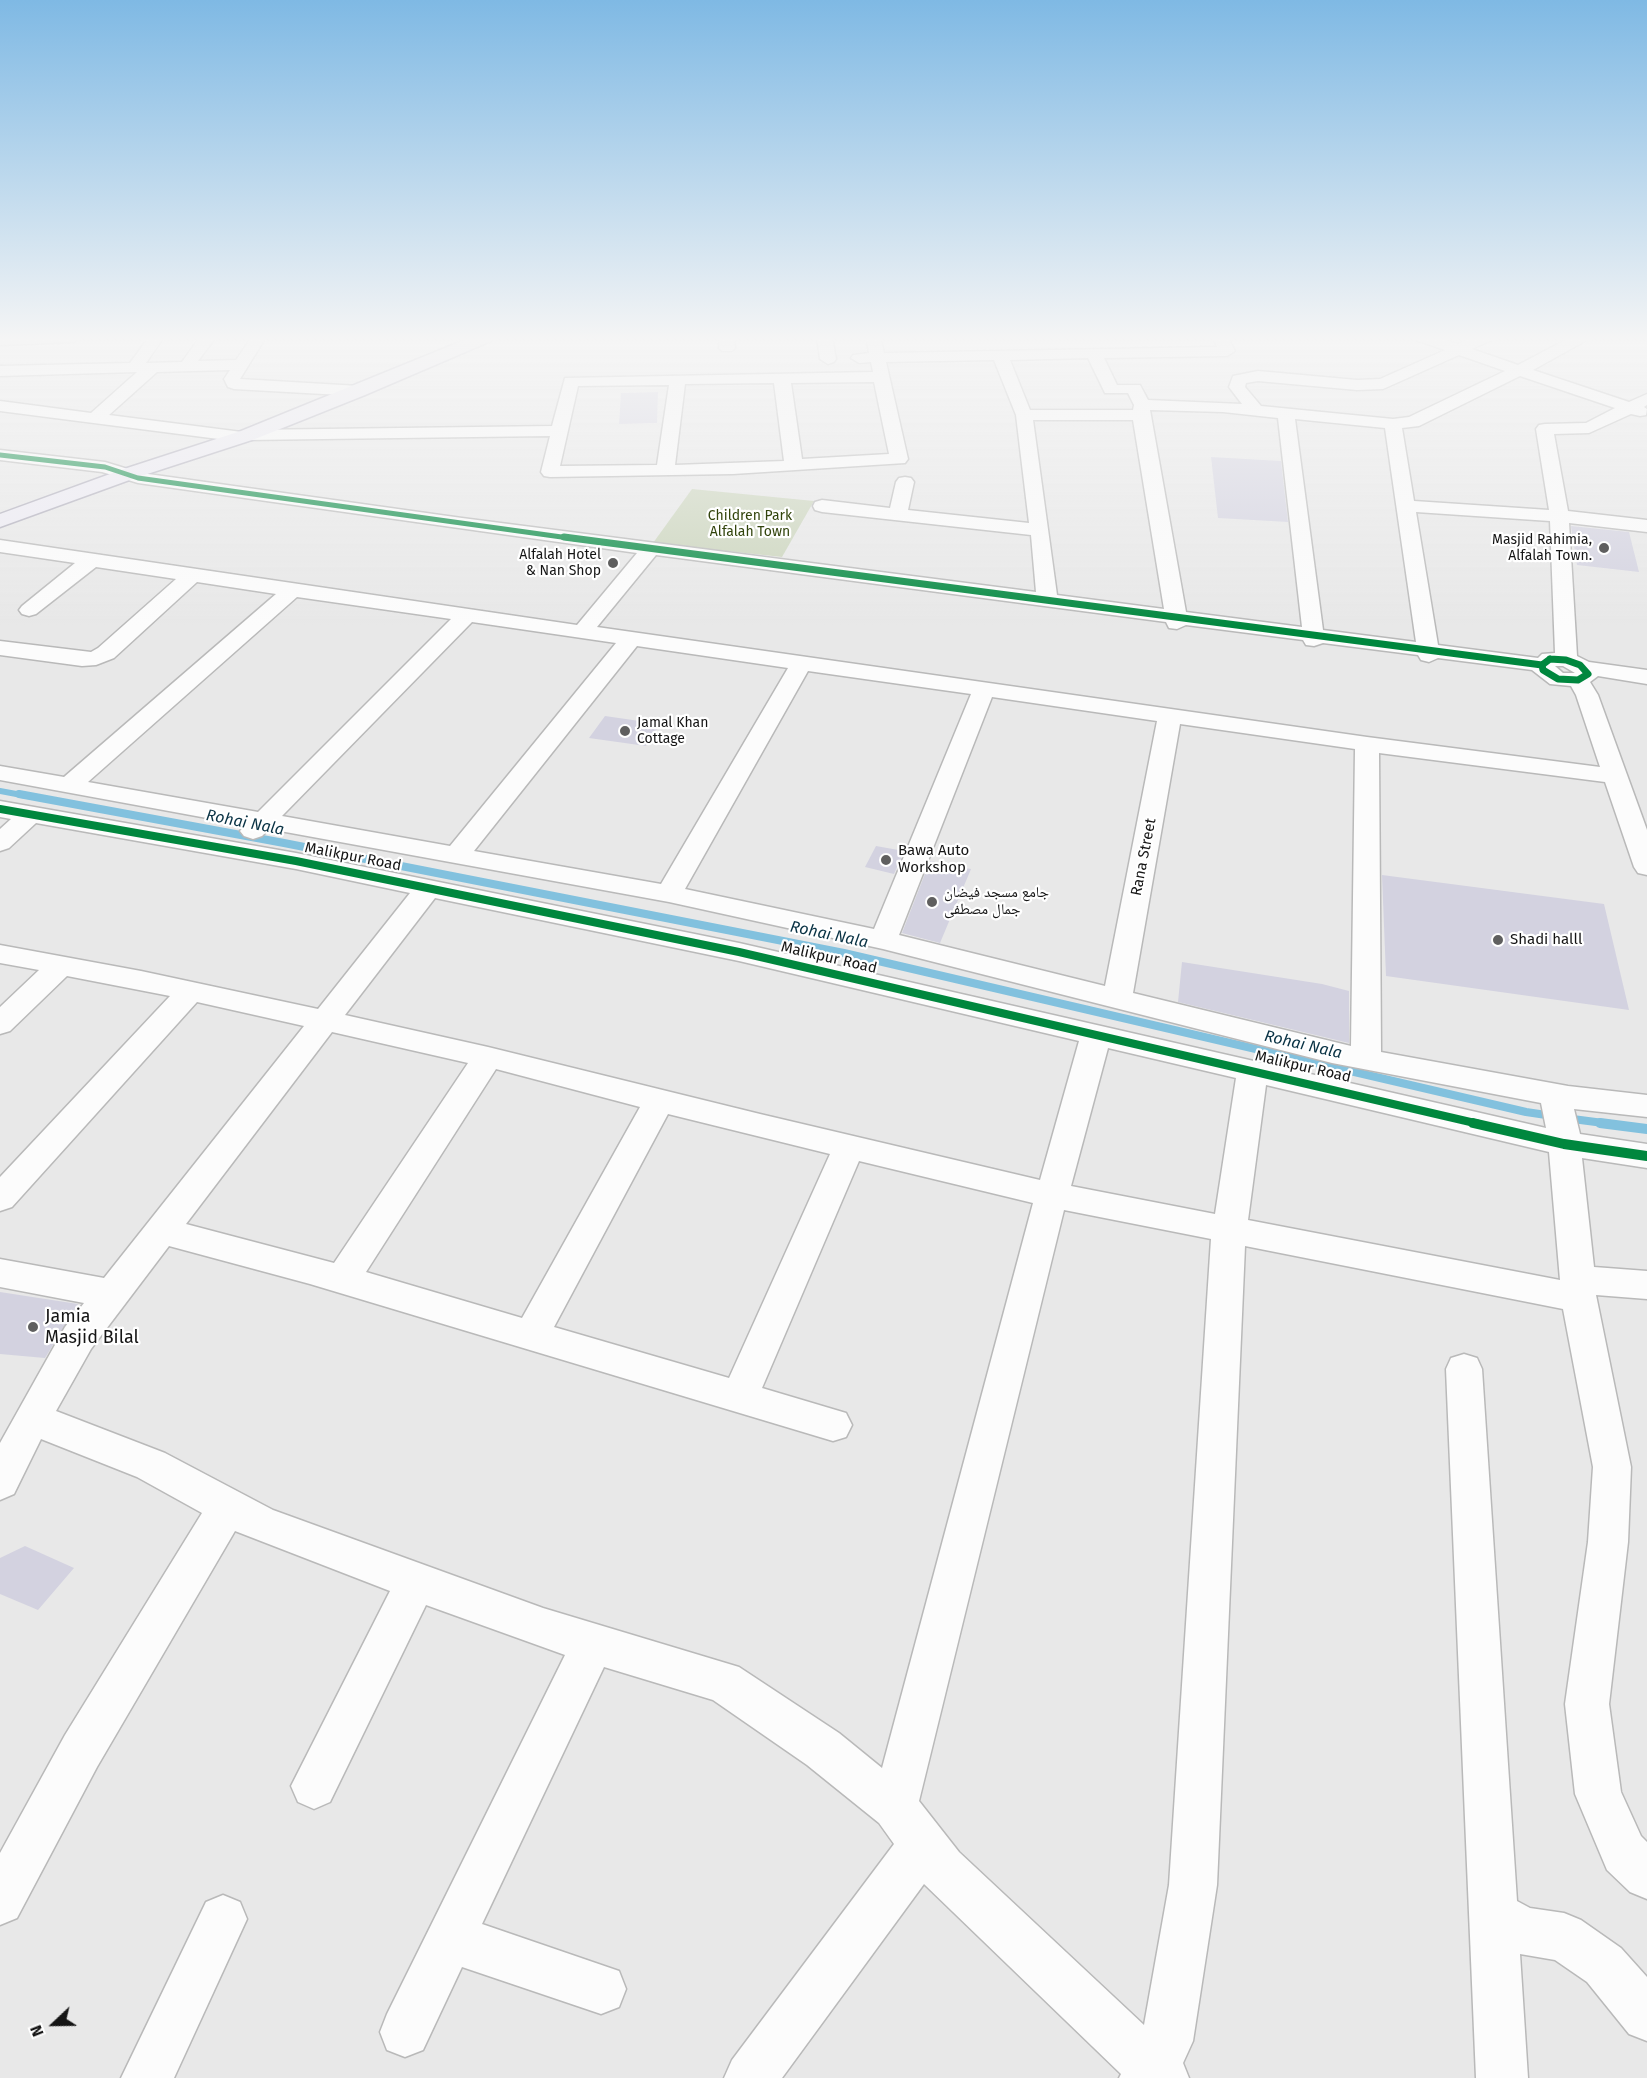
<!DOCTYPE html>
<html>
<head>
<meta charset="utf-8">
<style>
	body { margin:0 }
	#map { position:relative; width:1647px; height:2078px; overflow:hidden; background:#e8e8e8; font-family:"Fira Sans",sans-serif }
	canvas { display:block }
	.north { position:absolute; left:24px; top:1994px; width:60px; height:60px; -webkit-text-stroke:4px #fff; paint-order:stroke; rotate:248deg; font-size:16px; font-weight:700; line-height:24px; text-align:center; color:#151515 }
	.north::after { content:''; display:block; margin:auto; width:21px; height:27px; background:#151515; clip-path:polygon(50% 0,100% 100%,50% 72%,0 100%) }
</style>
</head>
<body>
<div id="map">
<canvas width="1647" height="2078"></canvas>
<div class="north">N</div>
</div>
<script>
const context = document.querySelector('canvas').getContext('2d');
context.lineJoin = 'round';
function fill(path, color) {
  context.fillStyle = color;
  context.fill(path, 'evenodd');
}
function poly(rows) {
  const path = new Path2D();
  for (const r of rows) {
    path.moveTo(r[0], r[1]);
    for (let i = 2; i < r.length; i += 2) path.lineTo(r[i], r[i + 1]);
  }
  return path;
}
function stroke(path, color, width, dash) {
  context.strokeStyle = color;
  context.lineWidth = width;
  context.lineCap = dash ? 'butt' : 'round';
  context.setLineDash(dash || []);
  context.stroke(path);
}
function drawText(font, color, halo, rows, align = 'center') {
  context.font = font + ' "Fira Sans","Noto Naskh Arabic",sans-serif';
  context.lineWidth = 4.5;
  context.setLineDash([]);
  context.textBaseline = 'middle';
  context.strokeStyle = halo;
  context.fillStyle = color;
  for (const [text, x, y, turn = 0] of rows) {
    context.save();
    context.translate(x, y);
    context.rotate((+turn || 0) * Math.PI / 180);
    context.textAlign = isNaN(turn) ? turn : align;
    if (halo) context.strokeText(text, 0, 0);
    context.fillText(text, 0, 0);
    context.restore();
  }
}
fill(poly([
	[692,489,814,501,782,557,653,543]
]), '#cad4bb');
stroke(poly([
	[0,791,27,796]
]), '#82c1de', 6);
stroke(poly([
	[19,794,284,843,844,953,1526,1112,1553,1116],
	[1565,1118,1611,1124]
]), '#82c1de', 8);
stroke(poly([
	[1600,1123,1647,1129]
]), '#82c1de', 10);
fill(poly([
	[658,392,657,423,619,424,621,393],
	[1211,457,1281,461,1288,522,1218,518],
	[1571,526,1629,532,1639,572,1577,565],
	[605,716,660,724,646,746,589,738],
	[876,846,904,851,894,874,865,867],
	[930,861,971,869,940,943,902,933],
	[1382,875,1604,904,1629,1010,1386,976],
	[1182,962,1322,984,1349,991,1349,1043,1178,1002],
	[0,1292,78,1304,45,1358,0,1354],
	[25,1546,74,1568,38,1610,0,1594,0,1558]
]), '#d3d2e0');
const minor = poly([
	[0,337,81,337,73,342,0,345,0,337],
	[149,337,164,337,146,363,182,362,200,337,216,337,198,361,236,360,252,337,266,337,240,379,359,386,367,391,359,396,234,389,228,387,224,379,230,370,157,372,109,415,242,432,248,430,552,426,565,378,873,372,871,362,859,363,851,358,853,355,869,353,866,337,880,337,884,353,1217,347,1213,337,1227,337,1235,351,1227,356,1104,358,1117,385,1140,385,1148,400,1242,404,1229,387,1233,376,1258,371,1357,380,1380,379,1445,350,1416,340,1414,337,1435,337,1458,344,1474,337,1493,337,1491,340,1472,349,1518,365,1571,337,1589,337,1587,340,1533,370,1629,402,1647,394,1647,405,1644,407,1647,409,1646,415,1640,416,1631,414,1589,433,1554,434,1568,511,1647,520,1647,532,1569,523,1577,656,1589,662,1647,670,1647,684,1598,676,1590,682,1598,695,1647,830,1647,875,1638,873,1634,867,1605,782,1379,753,1381,1052,1568,1086,1647,1095,1647,1117,1574,1109,1580,1134,1647,1144,1647,1168,1582,1158,1594,1267,1647,1271,1647,1299,1596,1295,1631,1467,1628,1542,1609,1704,1621,1792,1641,1836,1647,1842,1647,1899,1630,1892,1607,1870,1575,1794,1565,1704,1588,1542,1593,1467,1563,1309,1245,1246,1217,1885,1193,2041,1183,2063,1189,2078,1119,2078,1121,2074,924,1884,782,2078,724,2078,732,2060,894,1844,879,1823,807,1765,713,1700,604,1667,482,1924,619,1971,626,1989,619,2007,601,2014,462,1967,423,2050,405,2057,387,2050,380,2032,387,2014,565,1655,426,1605,330,1802,314,1809,298,1802,291,1786,390,1591,235,1531,97,1767,17,1918,0,1925,0,1853,65,1735,202,1513,137,1477,41,1439,14,1494,0,1500,0,1443,65,1327,84,1303,0,1287,0,1259,104,1278,304,1026,197,1002,12,1207,0,1211,0,1177,170,996,67,976,10,1031,0,1034,0,1007,39,970,0,963,0,945,141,971,318,1009,410,893,296,869,36,823,9,848,0,851,0,829,11,819,0,817,0,801,296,853,739,943,1546,1128,1541,1103,1332,1063,883,949,669,902,269,829,262,836,253,839,244,836,240,831,245,825,0,780,0,766,64,777,276,594,197,582,114,658,96,665,82,666,0,655,0,641,91,652,98,648,176,579,96,567,36,614,29,616,22,614,19,610,22,606,75,563,0,552,0,540,577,625,637,553,138,483,102,472,0,460,0,450,105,462,141,473,462,518,1036,592,1031,535,822,512,815,510,813,506,815,502,822,500,890,508,896,482,899,478,905,477,911,478,914,482,908,510,1029,523,1016,415,994,360,886,362,908,459,905,463,733,474,550,477,544,476,541,472,550,436,248,440,242,442,0,411,0,401,91,413,137,372,0,376,0,366,130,363,149,337],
	[1459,355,1505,371,1409,417,1393,419,1261,406,1245,387,1246,383,1258,381,1357,390,1383,389,1459,355],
	[1088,358,1105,393,1128,393,1134,405,1133,410,1030,410,1010,360,1088,358],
	[1520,376,1615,408,1586,423,1545,424,1539,425,1536,429,1549,510,1414,501,1402,428,1419,426,1520,376],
	[874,382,889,454,802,459,791,383,874,382],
	[774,383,784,461,675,465,685,384,774,383],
	[669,385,657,465,560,466,578,386,669,385],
	[1150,410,1223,412,1278,418,1302,627,1186,612,1150,410],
	[1295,419,1385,428,1416,642,1323,630,1295,419],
	[1033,420,1133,420,1164,609,1057,595,1033,420],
	[1416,512,1550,521,1555,653,1542,654,1538,658,1438,645,1416,512],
	[656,555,1166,622,1169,628,1177,629,1186,625,1303,640,1306,645,1314,646,1323,643,1418,655,1421,660,1429,662,1438,658,1532,670,1550,684,1571,686,1576,695,1600,767,1367,737,597,627,656,555],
	[297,597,451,619,258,812,88,782,297,597],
	[472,622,616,643,450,846,282,816,472,622],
	[637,646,788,668,661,884,474,851,637,646],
	[1555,666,1563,666,1575,673,1563,673,1555,666],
	[808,671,971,694,874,929,685,889,808,671],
	[992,697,1157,721,1105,986,899,935,992,697],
	[1180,724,1355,749,1351,1046,1133,993,1180,724],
	[435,898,739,961,1079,1041,1040,1180,760,1114,488,1047,345,1015,435,898],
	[332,1032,468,1063,334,1263,186,1224,332,1032],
	[1108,1048,1236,1078,1215,1214,1071,1186,1108,1048],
	[496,1069,640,1107,522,1318,366,1272,496,1069],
	[1266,1085,1549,1152,1560,1280,1248,1220,1266,1085],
	[668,1114,830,1154,729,1378,554,1327,668,1114],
	[859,1161,1033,1203,882,1768,839,1733,739,1667,543,1608,273,1510,165,1453,56,1411,91,1349,169,1246,310,1284,833,1441,846,1437,852,1425,846,1413,762,1388,859,1161],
	[1064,1210,1211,1239,1169,1885,1144,2025,959,1852,919,1801,1064,1210],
	[720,337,734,337,735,348,732,351,722,351,719,348,720,337],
	[817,337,832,337,836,359,834,362,828,364,820,359,817,337],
	[1464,1354,1477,1358,1482,1369,1517,1901,1530,1908,1564,1913,1581,1920,1621,1948,1647,1977,1647,2041,1629,2034,1587,1982,1555,1960,1520,1954,1528,2078,1476,2078,1446,1369,1451,1358,1464,1354],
	[223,1895,240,1902,247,1919,174,2078,121,2078,206,1902,223,1895]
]);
const major = poly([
	[472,337,493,337,491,341,365,395,255,439,135,478,0,527,0,514,121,470,241,431,472,337]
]);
stroke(minor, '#b9b9b9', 3);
stroke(major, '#aeacba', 3);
fill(minor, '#fcfcfc');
fill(major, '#edebf4');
stroke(poly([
	[0,455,105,467,138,478,576,539]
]), '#00873e', 5);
stroke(poly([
	[564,537,1542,665],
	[1550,659,1566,660,1580,665,1588,674,1578,680,1558,679,1543,670,1542,665,1550,659]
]), '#00873e', 7);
stroke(poly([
	[0,809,296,861,739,952,1479,1124]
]), '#00873e', 8);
stroke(poly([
	[1473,1123,1564,1144,1647,1156]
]), '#00873e', 10);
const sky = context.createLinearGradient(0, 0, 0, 628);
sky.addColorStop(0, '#7fb9e4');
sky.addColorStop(0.54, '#f5f5f5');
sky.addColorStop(1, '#f5f5f500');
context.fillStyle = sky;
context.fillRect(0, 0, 1647, 628);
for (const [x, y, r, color] of [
	[1604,548,6,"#5f5f5f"],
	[613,563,6,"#5f5f5f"],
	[625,731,6,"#5f5f5f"],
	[886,860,6,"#5f5f5f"],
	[932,902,6,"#5f5f5f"],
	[1498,940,6,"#5f5f5f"],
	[33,1327,6,"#5f5f5f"]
]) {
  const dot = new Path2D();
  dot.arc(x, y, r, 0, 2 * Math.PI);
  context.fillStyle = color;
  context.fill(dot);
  stroke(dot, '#fff', 2);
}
drawText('14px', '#32440c', '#fff', [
	["Children Park",750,516],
	["Alfalah Town",750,532]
]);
drawText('14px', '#151515', '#fff', [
	["Masjid Rahimia,",1592,540],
	["Alfalah Town.",1592,556],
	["Alfalah Hotel",601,555],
	["& Nan Shop",601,571],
	["Jamal Khan",637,723,"left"],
	["Cottage",637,739,"left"]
], 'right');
drawText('15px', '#151515', '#fff', [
	["Bawa Auto",898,851],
	["Workshop",898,868],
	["جامع مسجد فیضان",944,893],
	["جمال مصطفی",944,910],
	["Shadi halll",1510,940]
], 'left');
drawText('15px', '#151515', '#fff', [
	["Malikpur Road",353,857,11],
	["Rana Street",1144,857,-79],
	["Malikpur Road",829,958,13],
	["Malikpur Road",1303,1067,13]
]);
drawText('italic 16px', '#093244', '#fff', [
	["Rohai Nala",245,823,11],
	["Rohai Nala",829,935,12],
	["Rohai Nala",1303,1045,13]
]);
drawText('18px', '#151515', '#fff', [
	["Jamia",45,1317],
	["Masjid Bilal",45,1338]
], 'left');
</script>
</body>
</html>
